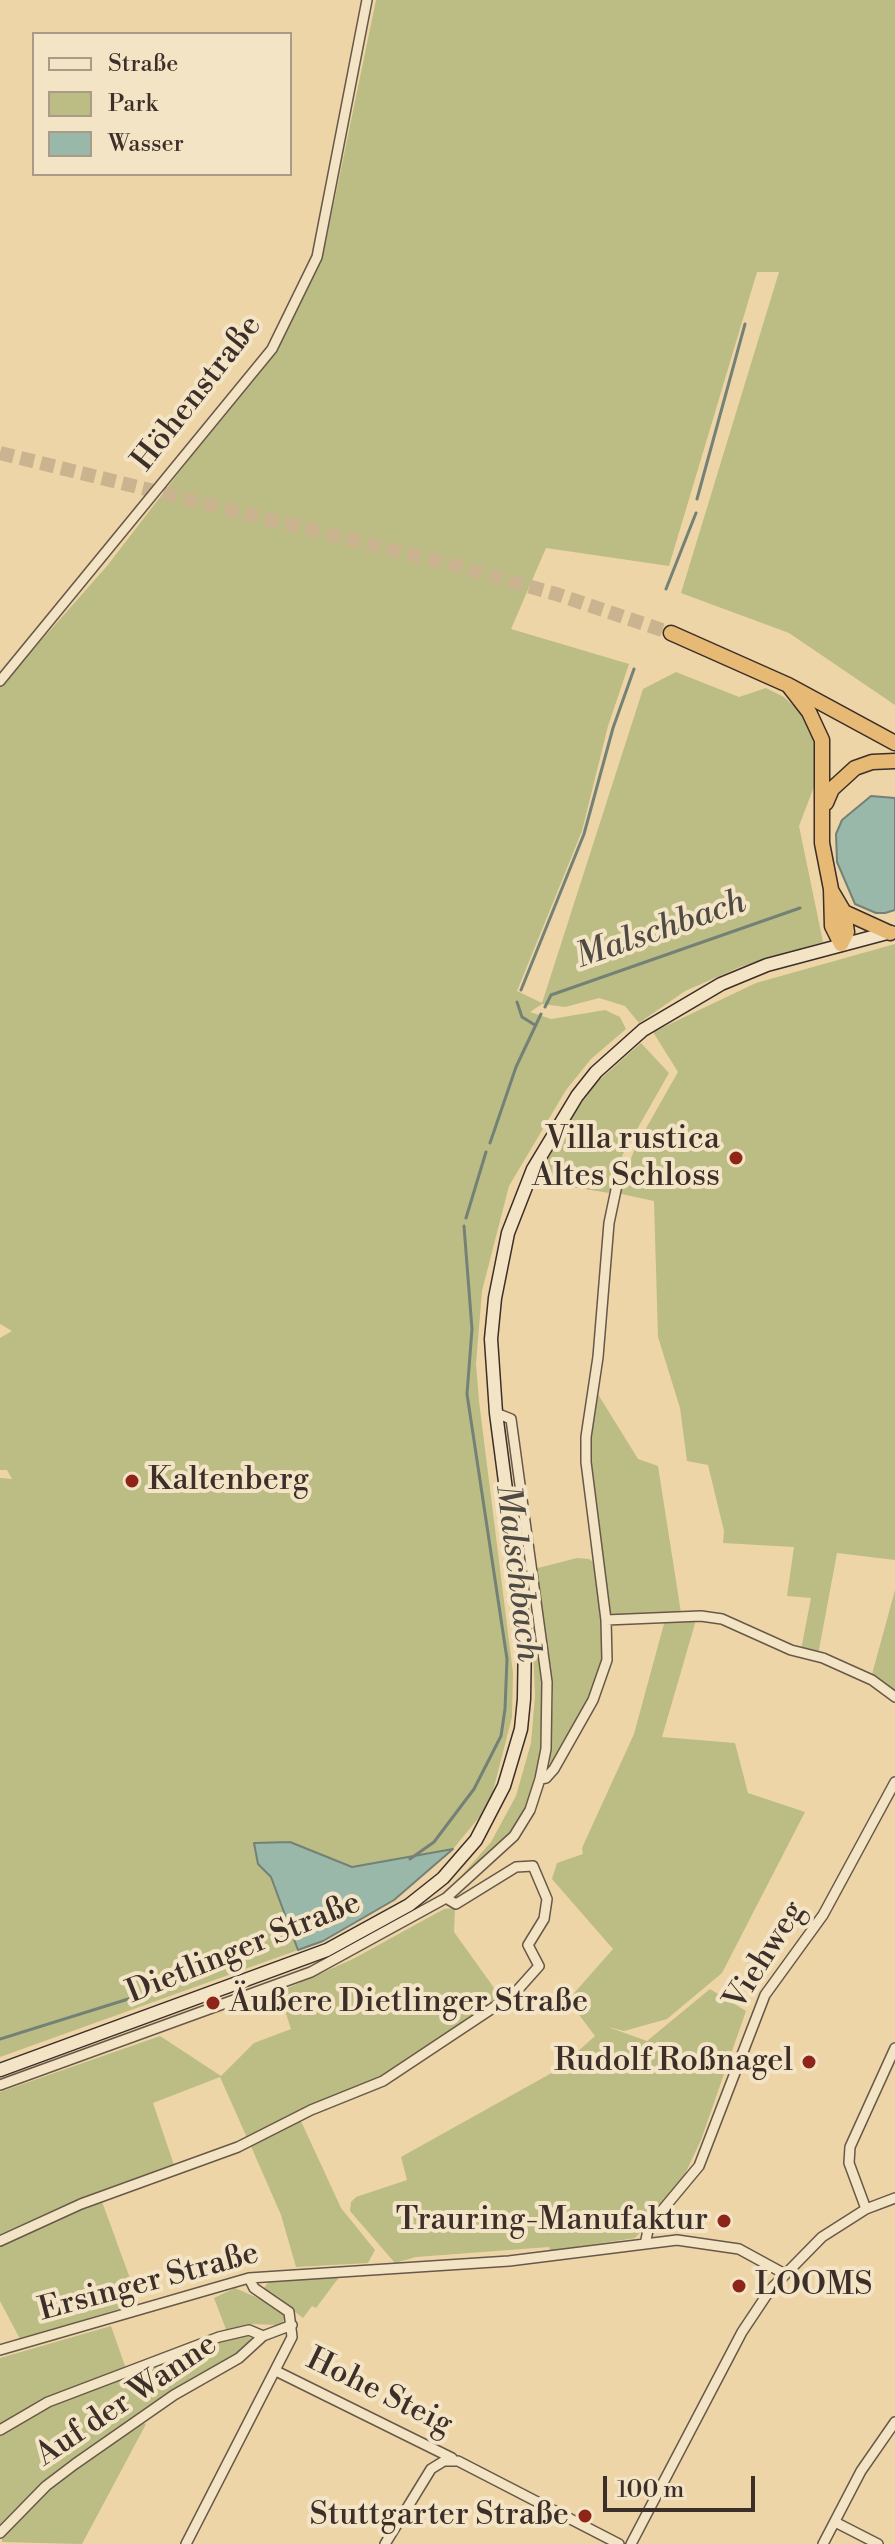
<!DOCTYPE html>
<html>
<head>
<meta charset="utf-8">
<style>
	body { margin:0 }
	#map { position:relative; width:895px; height:2544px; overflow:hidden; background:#edd5a8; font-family:"Libre Bodoni",serif }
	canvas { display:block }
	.legend { position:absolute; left:32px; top:32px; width:260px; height:144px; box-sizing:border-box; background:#f3e4c6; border:2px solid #aa9b87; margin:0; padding:10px 14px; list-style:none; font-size:24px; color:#3c2e29 }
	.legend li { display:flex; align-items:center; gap:16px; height:40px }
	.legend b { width:40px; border:2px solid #aa9b87 }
	.scale { position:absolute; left:603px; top:2476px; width:152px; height:36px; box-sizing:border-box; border:4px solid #3c2e29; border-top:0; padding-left:10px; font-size:24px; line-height:28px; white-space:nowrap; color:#3c2e29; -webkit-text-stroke:6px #f3e4c6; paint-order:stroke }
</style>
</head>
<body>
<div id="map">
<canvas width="895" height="2544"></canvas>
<ul class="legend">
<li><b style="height:10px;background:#f3e4c6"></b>Straße</li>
<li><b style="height:22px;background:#bcbc85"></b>Park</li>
<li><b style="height:22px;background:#99b8aa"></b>Wasser</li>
</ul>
<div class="scale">100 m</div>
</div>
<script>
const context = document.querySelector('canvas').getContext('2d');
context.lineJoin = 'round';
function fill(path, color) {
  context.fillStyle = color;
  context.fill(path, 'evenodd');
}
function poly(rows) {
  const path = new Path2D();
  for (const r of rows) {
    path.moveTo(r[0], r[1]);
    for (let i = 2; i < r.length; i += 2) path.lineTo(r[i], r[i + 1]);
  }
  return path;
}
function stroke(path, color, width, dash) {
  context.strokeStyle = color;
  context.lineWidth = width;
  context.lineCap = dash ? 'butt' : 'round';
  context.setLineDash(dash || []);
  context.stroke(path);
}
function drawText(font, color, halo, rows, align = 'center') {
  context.font = font + ' "Libre Bodoni",serif';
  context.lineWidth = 8;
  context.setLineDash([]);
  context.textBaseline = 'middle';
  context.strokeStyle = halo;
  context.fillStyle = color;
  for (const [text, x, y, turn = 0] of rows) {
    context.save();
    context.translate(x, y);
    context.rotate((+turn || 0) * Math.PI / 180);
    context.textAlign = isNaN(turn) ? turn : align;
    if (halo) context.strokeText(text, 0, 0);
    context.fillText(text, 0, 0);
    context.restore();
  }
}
fill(poly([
	[376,0,895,0,895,705,789,633,681,593,779,272,757,272,669,566,546,548,511,629,629,664,608,726,582,831,517,991,542,1003,643,689,676,672,739,697,766,688,784,697,807,719,817,739,815,784,799,826,823,942,740,967,685,991,639,1023,625,1006,599,998,565,1007,542,1004,530,1012,551,1019,605,1010,620,1017,626,1029,591,1059,566,1090,509,1186,482,1291,476,1364,479,1401,513,1673,512,1717,492,1795,482,1814,453,1849,352,1867,290,1842,258,1864,271,1876,298,1950,0,2057,0,1478,12,1479,7,1470,0,1470,0,1338,12,1331,0,1324,0,687,107,566,187,462,277,352,324,251],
	[895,944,895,1560,837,1553,818,1655,801,1650,811,1598,787,1596,794,1547,723,1543,724,1531,708,1465,687,1461,680,1408,658,1337,654,1201,617,1193,636,1146,678,1072,653,1032,756,983],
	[641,1043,669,1073,623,1154,609,1193,536,1181,572,1116,597,1082],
	[596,1391,638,1459,658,1466,681,1613,617,1616,610,1613,588,1454],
	[577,1558,589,1559,598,1566,604,1659,588,1702,549,1771,553,1696,534,1574,538,1568],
	[895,1590,895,1692,871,1678],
	[665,1620,696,1620,662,1737,735,1743,748,1793,805,1812,722,1973,667,2019,624,2031,608,2027,647,2041,710,1989,746,2011,701,2140,677,2191,635,2238,550,2251,549,2247,416,2257,395,2263,350,2211,351,2202,356,2197,407,2180,401,2157,557,2070,595,2036,568,2000,613,1949,552,1879,557,1863,583,1854,582,1848,634,1734],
	[538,1647,545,1701,542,1749,528,1804,501,1846,458,1885,456,1882,491,1842,516,1796,531,1743,535,1696,533,1648],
	[455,1908,454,1932,502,1999,380,2079,248,2140,220,2077,153,2103,175,2168,0,2238,0,2092,160,2036,221,2076,254,2043,291,2029,279,1992,353,1959,444,1909],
	[300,2119,341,2208,375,2250,368,2263,296,2267,281,2215,250,2144],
	[101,2199,139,2303,20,2339,0,2301,0,2245],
	[340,2276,316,2308,312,2306,303,2318,264,2288,269,2281],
	[235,2288,276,2306,285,2317,283,2322,279,2325,251,2324,227,2332,214,2298],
	[111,2326,126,2369,0,2427,0,2358],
	[246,2335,251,2338,248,2347,46,2482,0,2528,0,2434,54,2405,228,2337],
	[143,2423,146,2424,82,2544,2,2542,2,2535,46,2489]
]), '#bcbc85');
const water = poly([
	[871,796,895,798,895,910,885,913,876,913,855,904,837,862,836,834,842,820,871,796],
	[290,1842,352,1867,453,1849,394,1900,323,1941,298,1950,271,1877,258,1864,254,1843,290,1842]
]);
fill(water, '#99b8aa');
stroke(water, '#748176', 2);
stroke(poly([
	[697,499,745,324],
	[666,589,696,513],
	[521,990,584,834,613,728,634,669],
	[517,1002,522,1017,535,1025],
	[545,1007,551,995,800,908],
	[490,1143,516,1067,541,1014],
	[466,1218,486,1152],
	[410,1859,434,1842,474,1789,501,1736,505,1709,507,1659,467,1394,472,1329,464,1226],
	[0,2039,170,1986,247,1955]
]), '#748176', 3);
stroke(poly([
	[0,453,454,565,556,594,671,633]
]), '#cab48f', 14, [14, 7]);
const minor = poly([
	[0,681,272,349,317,257,367,0],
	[606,1620,701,1616,722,1619,791,1650,823,1658,872,1680,895,1697],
	[540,1779,546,1778,554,1769,593,1700,607,1660,606,1620,586,1462,586,1437,598,1357,609,1223,617,1185],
	[0,2085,311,1972,446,1898,514,1836,530,1810,540,1779,546,1749,547,1682,511,1419,496,1413],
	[866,2209,849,2163,850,2147,895,2048],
	[0,2241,81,2204,238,2147,311,2110,383,2081,514,1994,539,1966,528,1945,544,1919,547,1899,533,1866,516,1867,456,1904,446,1898],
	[645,2244,649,2226,699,2166,765,1995,823,1915,895,1782],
	[0,2350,249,2278,509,2261,677,2240,739,2249,783,2273],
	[276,2371,452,2458],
	[0,2430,48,2402,219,2337,249,2330,263,2336],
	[835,2522,878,2544],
	[0,2533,46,2486,75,2464,174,2395,239,2358,263,2336,292,2325],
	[186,2544,292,2337,289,2312,254,2288,249,2278],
	[385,2544,431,2469,444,2461,458,2461,619,2544],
	[631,2544,742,2332,770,2290,822,2237,866,2209,895,2198],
	[823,2544,861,2471,895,2422]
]);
const secondary = poly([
	[0,2070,327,1950,409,1905,443,1878,476,1840,504,1786,521,1729,524,1699,525,1635,496,1413,491,1339,495,1298,508,1233,533,1169,577,1096,596,1072,643,1030,721,984,767,965,891,932]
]);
const trunk = poly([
	[671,633,788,685,895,743],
	[788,685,809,712,822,740,822,843,831,889,832,926,841,944],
	[826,803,832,789,855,768,872,762,895,761],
	[831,890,844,912,847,932,841,944],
	[844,912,890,933]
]);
stroke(minor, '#685849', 12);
stroke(secondary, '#3c2e29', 15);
stroke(trunk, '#3c2e29', 17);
stroke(minor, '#f3e4c6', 9);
stroke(secondary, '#f3e4c6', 12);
stroke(trunk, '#e6ba74', 14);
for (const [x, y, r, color] of [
	[736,1158,8,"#8f2418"],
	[132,1481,8,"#8f2418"],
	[213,2003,8,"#8f2418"],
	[809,2062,8,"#8f2418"],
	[724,2221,8,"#8f2418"],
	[739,2286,8,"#8f2418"],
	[585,2516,8,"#8f2418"]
]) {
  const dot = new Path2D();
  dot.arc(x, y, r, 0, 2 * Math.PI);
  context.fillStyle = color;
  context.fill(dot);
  stroke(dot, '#f3e4c6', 3);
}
drawText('32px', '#3c2e29', '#f3e4c6', [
	["Höhenstraße",198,394,-52],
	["Dietlinger Straße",244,1949,-22],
	["Viehweg",766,1956,-58],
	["Ersinger Straße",149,2283,-15],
	["Hohe Steig",379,2393,26],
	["Auf der Wanne",127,2401,-34]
]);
drawText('32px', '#3c2e29', '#f3e4c6', [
	["Villa rustica",720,1140],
	["Altes Schloss",720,1177],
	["Kaltenberg",148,1481,"left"],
	["Äußere Dietlinger Straße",229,2003,"left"],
	["Rudolf Roßnagel",793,2062],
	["Trauring-Manufaktur",708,2221],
	["LOOMS",755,2286,"left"],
	["Stuttgarter Straße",569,2516]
], 'right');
drawText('italic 34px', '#4f4a43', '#f3e4c6', [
	["Malschbach",661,931,-19],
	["Malschbach",516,1573,83]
]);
</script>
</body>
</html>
